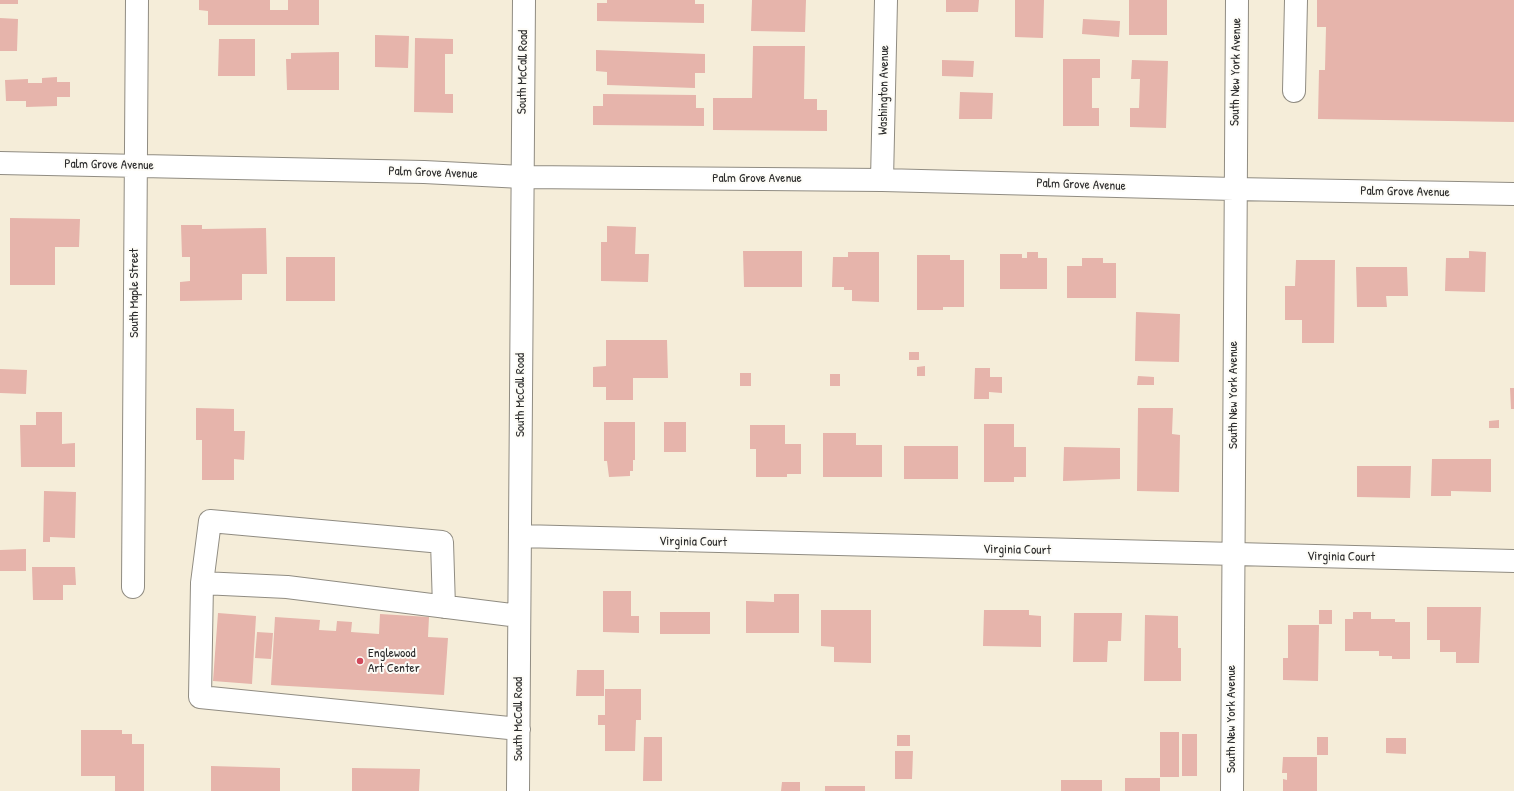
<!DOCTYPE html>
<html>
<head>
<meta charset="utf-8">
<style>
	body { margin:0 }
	canvas { display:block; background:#f5edd9 }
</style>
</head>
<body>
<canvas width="1514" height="791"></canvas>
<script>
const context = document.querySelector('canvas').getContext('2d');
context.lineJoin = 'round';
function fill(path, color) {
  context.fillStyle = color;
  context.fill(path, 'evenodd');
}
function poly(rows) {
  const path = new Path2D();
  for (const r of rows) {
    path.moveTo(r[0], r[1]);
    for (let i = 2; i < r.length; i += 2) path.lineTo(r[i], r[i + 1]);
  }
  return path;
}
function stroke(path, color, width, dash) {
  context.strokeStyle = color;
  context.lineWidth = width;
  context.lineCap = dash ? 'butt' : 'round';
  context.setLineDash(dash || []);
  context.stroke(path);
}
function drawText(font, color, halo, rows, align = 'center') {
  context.font = font + ' "Patrick Hand",sans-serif';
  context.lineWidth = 4;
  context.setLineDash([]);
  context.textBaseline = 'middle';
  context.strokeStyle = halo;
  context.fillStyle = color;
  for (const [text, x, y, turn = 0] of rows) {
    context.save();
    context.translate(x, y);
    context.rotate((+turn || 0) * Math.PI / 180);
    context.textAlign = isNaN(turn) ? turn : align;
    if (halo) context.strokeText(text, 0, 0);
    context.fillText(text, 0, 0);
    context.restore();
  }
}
fill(poly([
	[0,0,18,0,18,4,0,4],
	[199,0,270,0,270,10,288,10,288,0,319,0,319,25,208,25,208,11,199,10],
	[607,0,695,0,695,4,704,4,704,23,597,21,597,3,607,3],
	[752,0,806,0,805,32,751,31],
	[946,0,979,0,978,12,946,12],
	[1015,0,1044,0,1043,38,1015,37],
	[1129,0,1167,0,1167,35,1129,35],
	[1317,0,1514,0,1514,122,1318,119,1319,70,1325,70,1326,27,1317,27],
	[0,18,18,19,17,51,0,51],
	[1083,19,1120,21,1119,37,1082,34],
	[375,35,409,36,408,68,375,67],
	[415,38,453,39,453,54,445,54,445,94,453,94,453,113,414,112],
	[219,39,255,39,255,76,218,76],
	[753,46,805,46,804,99,817,99,817,110,827,110,827,131,713,130,713,98,752,98],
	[596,50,705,54,705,73,695,73,695,88,607,85,607,72,596,71],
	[339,52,339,90,287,90,286,59,291,59,291,53],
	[1063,59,1100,59,1100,78,1092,78,1092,108,1099,108,1099,126,1063,126],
	[942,60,974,61,973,77,942,76],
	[1132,60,1168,61,1166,128,1130,127,1130,108,1139,108,1140,79,1131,79],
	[57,77,57,82,70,82,70,97,57,97,57,106,26,107,26,101,6,101,5,80,28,79,28,83,42,83,42,78],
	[960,92,993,93,992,119,959,119],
	[603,94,696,95,696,108,704,108,704,126,593,125,593,106,603,106],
	[10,218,80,219,79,247,55,247,55,285,10,285],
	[181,225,202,225,202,229,266,228,267,274,242,274,242,300,180,301,180,282,190,281,190,257,182,257],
	[607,226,636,227,635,254,649,254,648,282,601,281,601,242,607,242],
	[743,251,802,251,802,287,744,287],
	[1469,251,1486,252,1485,292,1445,291,1446,258,1469,258],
	[848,252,879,252,879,302,852,301,852,290,844,290,844,287,832,287,833,257,848,257],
	[1027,252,1038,252,1038,258,1047,258,1047,289,1000,289,1000,254,1022,254,1022,258,1027,258],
	[917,255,950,255,950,260,964,260,964,307,943,307,943,310,917,310],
	[286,257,335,257,335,301,286,301],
	[1082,258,1103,258,1103,263,1116,263,1116,298,1067,298,1067,266,1082,266],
	[1296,260,1335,260,1334,343,1302,343,1302,320,1285,320,1285,286,1295,286],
	[1356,267,1407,267,1408,296,1386,296,1387,307,1357,307],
	[1136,312,1180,314,1179,362,1135,361],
	[606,340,667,340,668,378,633,378,633,400,606,400,606,387,593,387,593,367,606,366],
	[909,352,919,352,919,360,909,360],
	[925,366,925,376,917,376,917,367],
	[975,368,990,368,990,377,1002,377,1002,393,989,392,989,399,974,399],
	[0,369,27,370,26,394,0,393],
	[740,373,751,373,751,386,740,386],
	[830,374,840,374,840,386,830,386],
	[1138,376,1154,377,1154,385,1137,385],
	[1510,388,1514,388,1514,409,1511,409],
	[196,408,234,409,234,431,245,431,244,460,234,459,234,480,202,480,202,440,196,440],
	[1138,408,1173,408,1172,434,1180,435,1179,492,1137,491],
	[36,412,62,412,62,444,75,443,75,467,21,467,20,425,36,425],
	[1499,420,1499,428,1489,428,1489,421],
	[604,422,635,422,635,460,633,460,633,471,630,471,630,476,609,477,607,461,604,461],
	[664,422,686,422,686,452,664,452],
	[984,424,1014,424,1014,447,1026,447,1026,477,1014,477,1014,482,984,482],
	[750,425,785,425,785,444,801,444,801,474,787,474,787,477,756,477,756,449,750,449],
	[823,433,856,433,856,445,882,445,882,477,823,477],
	[904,446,958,446,958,479,904,479],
	[1064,447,1120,448,1120,479,1063,481],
	[1432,459,1491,459,1491,492,1451,491,1451,496,1431,496],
	[1357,466,1411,466,1410,498,1357,497],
	[44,491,76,492,75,538,50,537,50,542,43,542],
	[26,549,26,571,0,571,0,550],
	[32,567,75,567,76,585,63,585,63,600,33,600],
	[603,591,631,591,631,616,639,616,639,633,603,632],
	[774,594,799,594,799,633,746,633,746,601,774,602],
	[1427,607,1481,607,1479,663,1456,663,1456,652,1440,652,1440,640,1427,640],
	[821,610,871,610,871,663,834,662,834,647,821,646],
	[984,610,1029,610,1029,615,1041,616,1041,647,983,646],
	[1319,610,1332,610,1332,624,1319,624],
	[660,612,710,612,710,634,660,634],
	[1353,612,1371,612,1371,619,1395,619,1395,622,1410,622,1410,659,1392,659,1392,656,1379,656,1379,651,1345,651,1345,619,1353,619],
	[218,613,256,616,252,684,213,681],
	[1074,613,1122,613,1121,641,1108,641,1107,662,1073,662],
	[380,614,429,617,428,637,448,638,444,695,271,685,275,617,320,620,319,630,336,631,337,621,352,622,351,632,379,634],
	[1145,615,1178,616,1178,648,1181,648,1181,681,1144,681],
	[1288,625,1319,625,1318,681,1283,680,1283,658,1288,658],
	[257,632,273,633,271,659,255,658],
	[577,670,604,670,604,696,576,696],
	[605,689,641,689,641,720,636,720,635,751,605,751,605,725,598,725,598,715,605,715],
	[81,730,122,730,122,734,132,734,132,744,144,744,144,791,115,791,115,776,81,776],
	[1160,732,1179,732,1179,777,1160,777],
	[1182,734,1197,734,1197,776,1182,776],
	[897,735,910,735,910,746,897,746],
	[644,737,662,737,662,781,643,781],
	[1317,737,1328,737,1328,755,1317,755],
	[1386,738,1406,738,1406,754,1386,753],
	[895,751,913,751,912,779,895,779],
	[1283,757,1317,757,1317,791,1283,791,1283,779,1287,780,1287,773,1282,773],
	[211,766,280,768,280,791,211,791],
	[352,768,420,769,419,791,352,791],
	[1125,778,1160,778,1160,791,1125,791],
	[1061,780,1102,780,1102,791,1061,791],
	[782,782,800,782,800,791,781,791],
	[825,786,865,786,865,791,825,791]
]), '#e6b4ab');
const minor = poly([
	[1294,91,1296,0],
	[0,163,424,172,522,177,882,180,1234,189,1514,194],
	[882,180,886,0],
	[520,536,1514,561],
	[202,583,210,521,442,542,444,607],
	[133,587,137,0],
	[519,729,200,697,202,583,287,587,519,616],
	[518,791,524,0],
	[1232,791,1237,0]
]);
stroke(minor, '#908c82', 24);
stroke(minor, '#fff', 22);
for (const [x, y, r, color] of [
	[360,661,4,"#d1495b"]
]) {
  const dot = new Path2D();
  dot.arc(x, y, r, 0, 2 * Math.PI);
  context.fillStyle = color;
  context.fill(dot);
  stroke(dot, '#fdfcf7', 1.5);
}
drawText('13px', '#2b2b2b', '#fdfcf7', [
	["South McCall Road",523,72,-89],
	["South New York Avenue",1236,72,-89],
	["Washington Avenue",884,90,-89],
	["Palm Grove Avenue",109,165,1],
	["Palm Grove Avenue",433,173,2],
	["Palm Grove Avenue",757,179],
	["Palm Grove Avenue",1081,185,2],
	["Palm Grove Avenue",1405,192,1],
	["South Maple Street",135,293,-90],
	["South McCall Road",521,395,-90],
	["South New York Avenue",1234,395,-90],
	["Virginia Court",693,542,1],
	["Virginia Court",1017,550,1],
	["Virginia Court",1341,557,1],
	["South McCall Road",519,719,-90],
	["South New York Avenue",1232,719,-90]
]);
drawText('13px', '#2b2b2b', '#fdfcf7', [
	["Englewood",368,654],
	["Art Center",368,669]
], 'left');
</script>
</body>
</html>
